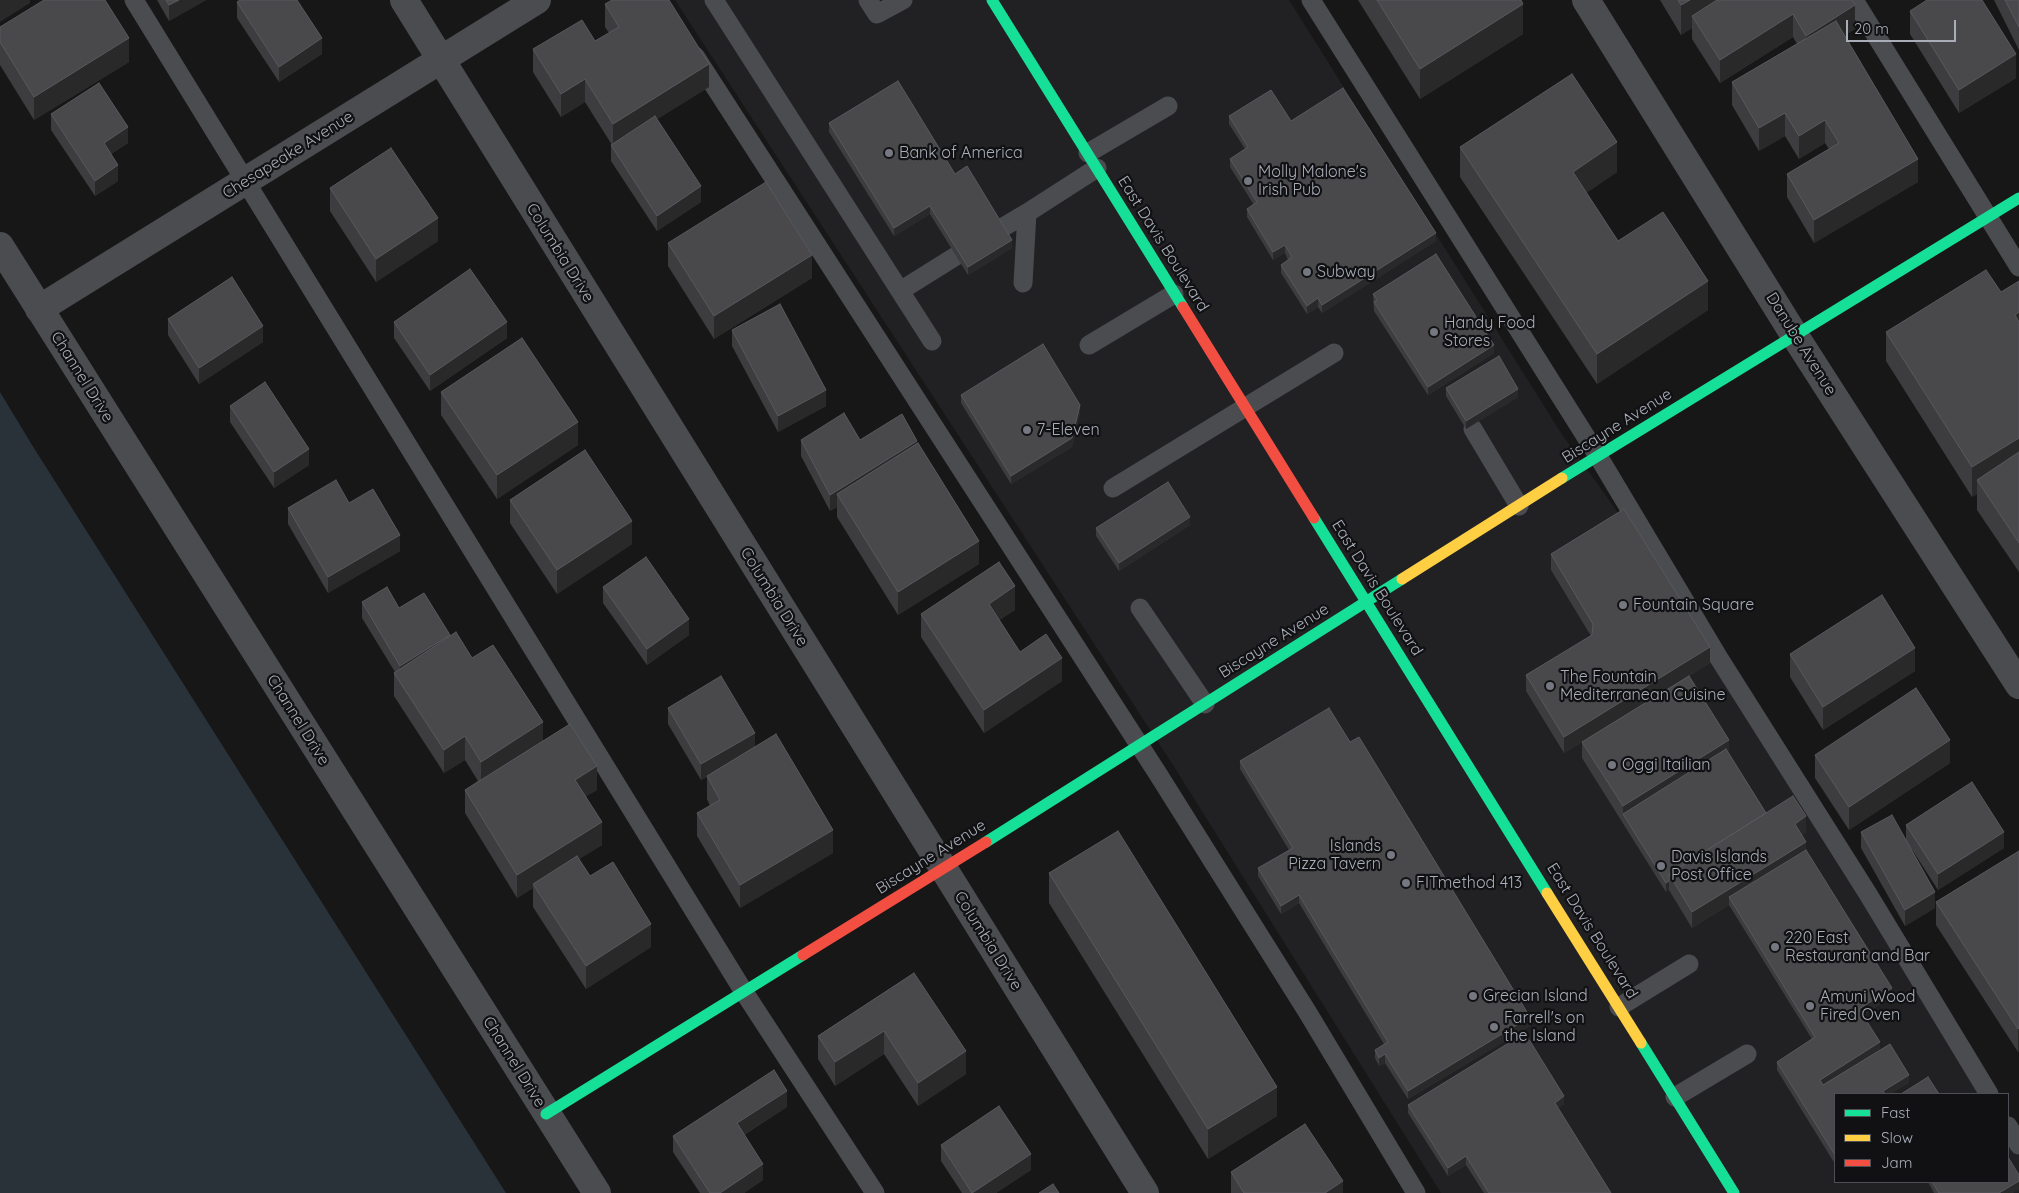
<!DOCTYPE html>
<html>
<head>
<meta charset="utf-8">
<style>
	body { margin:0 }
	#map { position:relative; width:2019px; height:1193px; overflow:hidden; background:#171717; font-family:Quicksand,sans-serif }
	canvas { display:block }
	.legend { position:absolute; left:1834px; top:1093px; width:175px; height:90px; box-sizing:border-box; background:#111113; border:1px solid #4d4f55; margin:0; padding:6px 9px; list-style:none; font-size:15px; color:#a8adb8 }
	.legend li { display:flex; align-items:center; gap:10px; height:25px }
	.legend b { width:25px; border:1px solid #4d4f55 }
	.scale { position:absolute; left:1846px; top:20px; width:110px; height:22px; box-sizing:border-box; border:2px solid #a8adb8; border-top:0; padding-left:6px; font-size:15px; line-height:18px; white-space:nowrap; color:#a8adb8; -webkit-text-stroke:4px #111113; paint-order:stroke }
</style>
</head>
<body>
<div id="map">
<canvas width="2019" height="1193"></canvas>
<ul class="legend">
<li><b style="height:6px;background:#16e098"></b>Fast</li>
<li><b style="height:6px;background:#ffcf43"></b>Slow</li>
<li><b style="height:6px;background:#f24e42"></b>Jam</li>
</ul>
<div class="scale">20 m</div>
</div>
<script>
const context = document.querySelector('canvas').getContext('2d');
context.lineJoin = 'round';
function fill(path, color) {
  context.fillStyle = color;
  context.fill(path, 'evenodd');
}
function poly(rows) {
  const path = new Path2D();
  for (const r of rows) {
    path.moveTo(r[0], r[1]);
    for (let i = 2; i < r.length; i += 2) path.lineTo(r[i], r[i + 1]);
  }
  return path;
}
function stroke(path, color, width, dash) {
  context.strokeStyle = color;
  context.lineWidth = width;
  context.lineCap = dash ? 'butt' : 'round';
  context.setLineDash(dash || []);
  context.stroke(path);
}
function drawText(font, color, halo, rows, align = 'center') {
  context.font = font + ' Quicksand,sans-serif';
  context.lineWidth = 4.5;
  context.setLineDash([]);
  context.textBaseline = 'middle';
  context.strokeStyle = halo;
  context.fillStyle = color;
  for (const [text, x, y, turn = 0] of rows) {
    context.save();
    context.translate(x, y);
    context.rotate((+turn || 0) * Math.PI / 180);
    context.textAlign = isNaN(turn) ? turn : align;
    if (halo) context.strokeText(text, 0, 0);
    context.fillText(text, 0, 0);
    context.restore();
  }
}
fill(poly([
	[675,0,1289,0,1561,433,1667,581,1983,1094,1835,1094,1835,1182,2008,1182,2008,1137,2019,1156,2019,1193,1441,1193,1173,765]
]), '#212123');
fill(poly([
	[0,392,32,445,506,1193,0,1193]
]), '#2a3239');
stroke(poly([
	[134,0,744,992,875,1193],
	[714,0,932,341],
	[868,0,877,14,903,0],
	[1311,0,1598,456,1717,655,1868,894,1989,1094],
	[1854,0,2019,267],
	[695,56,1158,774,1308,1013,1416,1193],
	[1088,153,1168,106],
	[1000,229,1027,213],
	[1023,283,1027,213,1097,168],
	[900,291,956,256],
	[1089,345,1174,294],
	[1473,429,1519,506],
	[1113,488,1334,353],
	[1140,608,1205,704],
	[1619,1007,1689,964],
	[1675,1097,1747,1054],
	[2008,1126,2019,1145]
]), '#4b4c50', 19);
stroke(poly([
	[404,0,1145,1193],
	[1586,0,1795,336,2019,685],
	[0,246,597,1193],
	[39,309,537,0]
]), '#4b4c50', 28);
stroke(poly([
	[992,0,1183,307],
	[1562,478,2019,198],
	[1314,518,1547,893],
	[986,842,1402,579],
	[1641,1043,1734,1193],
	[546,1114,803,955]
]), '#16e098', 11);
stroke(poly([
	[1402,579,1562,478],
	[1547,893,1641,1043]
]), '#ffcf43', 11);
stroke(poly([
	[1183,307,1314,518],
	[803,955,986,842]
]), '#f24e42', 11);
fill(poly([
	[157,0,206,0,169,21],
	[1358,0,1521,0,1523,34,1420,99],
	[1660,0,1852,0,1855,29,1845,35,1918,182,1814,243,1787,197,1787,174,1829,149,1825,143,1799,159,1785,136,1759,151,1732,105,1732,82,1797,44,1793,37,1720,83,1692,39,1692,28,1681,35],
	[1994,0,2019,0,2019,50],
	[237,2,322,54,279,82,237,18],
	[605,4,709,87,657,119,701,202,657,231,611,161,611,145,612,145,585,102,561,117,533,72,533,49,595,41,609,33,605,27],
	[1910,11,2016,78,1959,113,1910,34],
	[0,27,129,62,34,120,0,65],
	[51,114,128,143,111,154,118,181,95,196,51,130],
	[1229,116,1291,121,1436,241,1322,313,1318,307,1307,314,1281,273,1281,265,1288,260,1285,253,1273,260,1247,217,1247,209,1254,205,1230,167,1230,159,1245,149,1229,124],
	[829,123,955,174,1012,248,968,275,930,214,894,236,829,132],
	[1460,147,1617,172,1586,193,1618,241,1708,310,1597,384,1460,177],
	[330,188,438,241,376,282,330,211],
	[668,243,812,278,714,339,668,266],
	[2019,281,2019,572,1977,510,1977,494,1972,497,1886,361,1886,332,2001,292],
	[1373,294,1494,353,1428,395,1374,311],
	[168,319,263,342,199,384,168,335],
	[394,322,507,338,430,391,394,338],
	[732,330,826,406,778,432,732,346],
	[1446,388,1518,397,1466,429,1446,396],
	[441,392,578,445,497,499,441,415],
	[961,395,1080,413,1072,447,1011,484,961,403],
	[230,406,309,465,274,488,230,422],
	[801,440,860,440,917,444,979,564,898,615,837,517,837,507,830,511,801,456],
	[510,500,632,544,557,594,510,523],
	[349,503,400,551,328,593,288,524,288,508],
	[1190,525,1119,571,1096,536,1096,528],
	[1551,554,1710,663,1689,676,1729,754,1766,813,1806,832,1802,835,1806,850,1892,997,1863,1015,1880,1050,1859,1063,1909,1083,1835,1094,1835,1164,1777,1070,1777,1062,1812,1039,1729,905,1692,928,1669,890,1666,892,1582,758,1582,742,1660,694,1564,753,1526,691,1526,675,1591,636,1551,570],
	[603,587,689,635,647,665,603,603],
	[362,602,399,608,450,637,472,658,543,740,597,790,586,796,602,845,579,859,590,876,651,947,586,989,533,907,533,888,517,898,465,813,465,790,478,781,465,760,444,773,394,696,394,673,395,672,362,618],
	[1015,610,999,620,1020,652,1062,681,984,733,921,637,921,614],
	[1790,654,1915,671,1823,730,1790,677],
	[668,708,755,747,833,853,740,908,697,836,697,813,710,806,707,799,707,777,701,780,668,724],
	[1350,742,1530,1026,1408,1099,1385,1063,1379,1066,1375,1058,1375,1050,1384,1044,1299,903,1281,914,1258,876,1258,868,1289,850,1240,769,1240,761],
	[1815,755,1950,763,1849,830,1815,778],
	[1906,825,2004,848,1938,890,1911,848,1935,908,1905,926,1861,848,1861,832,1906,839],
	[2019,851,2019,1052,2018,1052,1936,925,1936,902],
	[1049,873,1277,1116,1208,1159,1049,903],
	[914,973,966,1074,918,1106,884,1054,835,1086,818,1059,818,1036],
	[1564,1104,1558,1108,1611,1193,1484,1193,1466,1165,1448,1176,1408,1113,1408,1105],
	[787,1107,744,1135,763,1180,744,1193,700,1193,673,1152,673,1136],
	[941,1145,1031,1170,996,1193,962,1193,941,1161],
	[1231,1172,1343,1193,1231,1193],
	[2019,1175,2019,1189,2012,1193,1934,1193,1928,1182,2008,1182]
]), '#3d3d3f');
fill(poly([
	[0,0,30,0,30,3,0,22],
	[179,0,206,0,169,21,169,5],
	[1690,0,1739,0,1692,16,1692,28,1681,35,1681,5],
	[1523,4,1523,34,1420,99,1420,69],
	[1855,5,1855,29,1806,59,1806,36],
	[1793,14,1793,37,1720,83,1720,60],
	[129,38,129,62,34,120,34,97],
	[322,38,322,54,279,82,279,67],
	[2016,54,2016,78,1959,113,1959,90],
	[709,64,709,87,613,147,613,124],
	[585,79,585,102,561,117,561,94],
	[1785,113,1785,136,1759,151,1759,128],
	[1825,120,1825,143,1799,159,1799,136],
	[128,127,128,143,104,159,104,143],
	[1617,142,1617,172,1573,202,1573,172],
	[1918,159,1918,182,1814,243,1814,220],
	[118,165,118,181,95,196,95,181],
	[701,186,701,202,657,231,657,216],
	[930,206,930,214,894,236,894,228],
	[438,218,438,241,376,282,376,259],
	[1436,233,1436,241,1322,313,1322,305],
	[1012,240,1012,248,968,275,968,267],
	[1285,245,1285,253,1273,260,1273,252],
	[812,255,812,278,714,339,714,316],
	[1708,281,1708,310,1597,384,1597,354],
	[1318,298,1318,307,1307,314,1307,306],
	[2019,312,2019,342,2015,315],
	[507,322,507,338,430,391,430,375],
	[263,326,263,342,199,384,199,368],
	[1494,345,1494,353,1428,395,1428,387],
	[1518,389,1518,397,1466,429,1466,421],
	[826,390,826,406,778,432,778,416],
	[1080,405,1080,413,1072,447,1011,484,1011,476],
	[578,422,578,445,497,499,497,475],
	[2019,438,2019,467,1977,480,1977,494,1972,497,1972,467],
	[917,441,917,457,837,494,837,507,830,511,830,495],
	[309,449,309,465,274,488,274,472],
	[1190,517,1190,525,1119,571,1119,563],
	[632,521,632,544,557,594,557,570],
	[400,535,400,551,328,593,328,577],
	[979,541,979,564,898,615,898,592],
	[1015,586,1015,610,989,627,989,604],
	[689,619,689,635,647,665,647,649],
	[450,635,450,651,400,681,400,666],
	[1710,647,1710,663,1564,753,1564,737],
	[1915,648,1915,671,1823,730,1823,707],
	[1062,658,1062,681,984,733,984,710],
	[543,722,543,745,481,785,481,762],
	[755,733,755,749,707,776,707,777,701,780,701,764],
	[465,736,465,760,444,773,444,750],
	[1729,740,1729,756,1623,814,1623,806],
	[1950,740,1950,763,1849,830,1849,807],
	[597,766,597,790,575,803,575,780],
	[1806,816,1806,832,1795,840,1795,824],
	[602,822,602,845,535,887,533,884,533,888,517,898,517,875],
	[833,830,833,853,740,908,740,885],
	[2004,832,2004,848,1938,890,1938,874],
	[1806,842,1806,858,1729,897,1729,905,1692,928,1692,912],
	[1669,881,1669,890,1666,892,1666,883],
	[1935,892,1935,908,1905,926,1905,910],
	[1299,895,1299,903,1281,914,1281,906],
	[651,924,651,947,586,989,586,966],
	[1892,988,1892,997,1859,1017,1859,1009],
	[1530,1017,1530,1026,1408,1099,1408,1091],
	[2019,1028,2019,1052,2018,1052,2018,1029],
	[884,1031,884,1054,835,1086,835,1062],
	[1880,1042,1880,1050,1820,1088,1820,1080],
	[966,1051,966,1074,918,1106,918,1083],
	[1385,1054,1385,1063,1379,1066,1379,1058],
	[1909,1075,1909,1083,1891,1094,1883,1094,1883,1091],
	[1277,1087,1277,1116,1208,1159,1208,1129],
	[787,1091,787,1107,737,1139,737,1123],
	[1564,1096,1564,1104,1555,1111,1555,1103],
	[1031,1154,1031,1170,996,1193,972,1193],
	[1466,1156,1466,1165,1448,1176,1448,1168],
	[763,1164,763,1180,744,1193,720,1193],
	[1343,1181,1343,1193,1325,1193],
	[2019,1181,2019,1189,2012,1193,1999,1193]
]), '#29292a');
const building = poly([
	[44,0,105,0,129,38,34,97,0,42,0,27,44,0],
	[166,0,179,0,169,5,166,0],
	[240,0,297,0,322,38,279,67,237,2,240,0],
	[612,0,669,0,709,64,613,124,585,79,561,94,533,49,582,20,595,41,619,27,605,4,612,0],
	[1377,0,1521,0,1523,4,1420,69,1377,0],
	[1678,0,1690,0,1681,5,1678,0],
	[1717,0,1852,0,1855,5,1806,36,1793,14,1720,60,1692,16,1717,0],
	[1927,0,1982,0,2016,54,1959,90,1910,11,1927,0],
	[2005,0,2019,0,2019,27,2005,0],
	[1836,21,1918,159,1814,220,1787,174,1839,143,1825,120,1799,136,1785,113,1759,128,1732,82,1836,21],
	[1572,74,1617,142,1573,172,1618,241,1663,212,1708,281,1597,354,1460,147,1572,74],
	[898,81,955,174,967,166,1012,240,968,267,930,206,894,228,829,123,898,81],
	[99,83,128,127,104,143,118,165,95,181,51,114,99,83],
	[1343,88,1436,233,1322,305,1318,298,1307,306,1281,265,1292,257,1285,245,1273,252,1247,209,1257,202,1230,159,1248,147,1229,116,1271,90,1291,121,1343,88],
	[655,116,701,186,657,216,611,145,655,116],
	[391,148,438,218,376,259,330,188,391,148],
	[766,182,812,255,714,316,668,243,766,182],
	[1436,254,1494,345,1428,387,1374,302,1377,300,1373,294,1436,254],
	[470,269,507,322,430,375,394,322,470,269],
	[1986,270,2001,292,2019,281,2019,312,2015,315,2019,322,2019,438,1972,467,1886,332,1986,270],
	[232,277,263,326,199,368,168,319,232,277],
	[780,304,826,390,778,416,732,330,780,304],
	[522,338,578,422,497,475,441,392,522,338],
	[1043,344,1080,405,1072,438,1011,476,961,395,1043,344],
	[1499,356,1518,389,1466,421,1446,388,1499,356],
	[265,382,309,449,274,472,230,406,265,382],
	[844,413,860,440,902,414,917,441,830,495,801,440,844,413],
	[918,443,979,541,898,592,837,494,918,443],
	[585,450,632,521,557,570,510,500,585,450],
	[2019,452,2019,543,1977,480,2019,452],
	[336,480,349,503,373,489,400,535,328,577,288,508,336,480],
	[1168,482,1190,517,1119,563,1096,528,1168,482],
	[1624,509,1710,647,1564,737,1526,675,1592,635,1593,624,1551,554,1624,509],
	[646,557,689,619,647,649,603,587,646,557],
	[999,562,1015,586,989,604,1020,652,1046,634,1062,658,984,710,921,614,999,562],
	[387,587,399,608,424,593,450,635,400,666,362,602,387,587],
	[1882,595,1915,648,1823,707,1790,654,1882,595],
	[456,632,472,658,493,645,543,722,481,762,465,736,444,750,394,673,456,632],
	[721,676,755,733,701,764,668,708,721,676],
	[1689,676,1729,740,1623,806,1582,742,1689,676],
	[1916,688,1950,740,1849,807,1815,755,1916,688],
	[1329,708,1350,742,1359,737,1530,1017,1408,1091,1385,1054,1379,1058,1375,1050,1388,1042,1299,895,1281,906,1258,868,1293,848,1240,761,1329,708],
	[570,724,597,766,575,780,602,822,517,875,465,790,570,724],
	[776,734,833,830,740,885,697,813,720,800,707,776,776,734],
	[1726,749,1766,813,1669,874,1669,881,1666,883,1623,814,1726,749],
	[1972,782,2004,832,1938,874,1906,825,1972,782],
	[1793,796,1806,816,1795,824,1806,842,1692,912,1669,874,1793,796],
	[1892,815,1935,892,1905,910,1861,832,1892,815],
	[1118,831,1277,1087,1208,1129,1049,873,1118,831],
	[1806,850,1892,988,1859,1009,1880,1042,1820,1080,1823,1085,1890,1044,1909,1075,1883,1091,1885,1094,1835,1094,1835,1155,1777,1062,1815,1037,1729,897,1806,850],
	[2019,851,2019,1028,2018,1029,1936,902,2019,851],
	[577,856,590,876,613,862,651,924,586,966,533,884,577,856],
	[914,973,966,1051,918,1083,884,1031,835,1062,818,1036,914,973],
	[1525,1033,1564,1096,1555,1103,1611,1193,1489,1193,1466,1156,1448,1168,1408,1105,1525,1033],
	[774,1070,787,1091,737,1123,763,1164,720,1193,710,1193,673,1136,774,1070],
	[1928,1077,1939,1094,1901,1094,1928,1077],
	[999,1106,1031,1154,972,1193,941,1145,999,1106],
	[1305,1124,1343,1181,1325,1193,1244,1193,1231,1172,1305,1124],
	[2008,1157,2019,1175,2019,1181,1999,1193,1939,1193,1932,1182,2008,1182,2008,1157],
	[1053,1184,1059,1193,1039,1193,1053,1184]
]);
fill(building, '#49494c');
stroke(building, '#58595d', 1);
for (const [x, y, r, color] of [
	[889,153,5,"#757880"],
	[1248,181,5,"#757880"],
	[1307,272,5,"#757880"],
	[1434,332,5,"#757880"],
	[1027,430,5,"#757880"],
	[1623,605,5,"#757880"],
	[1550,686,5,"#757880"],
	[1612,765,5,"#757880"],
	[1391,855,5,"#757880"],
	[1661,866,5,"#757880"],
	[1406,883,5,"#757880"],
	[1775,947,5,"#757880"],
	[1473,996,5,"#757880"],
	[1810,1006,5,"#757880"],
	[1494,1027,5,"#757880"]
]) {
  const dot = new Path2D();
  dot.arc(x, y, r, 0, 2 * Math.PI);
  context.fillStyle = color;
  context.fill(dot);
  stroke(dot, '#111113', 2);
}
drawText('16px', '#a8adb8', '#111113', [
	["Bank of America",899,153],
	["Molly Malone's",1258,172],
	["Irish Pub",1258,190],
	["Subway",1317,272],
	["Handy Food",1444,323],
	["Stores",1444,341],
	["7-Eleven",1037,430],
	["Fountain Square",1633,605],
	["The Fountain",1560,677],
	["Mediterranean Cuisine",1560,695],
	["Oggi Itailian",1622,765],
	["Islands",1381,846,"right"],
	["Pizza Tavern",1381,864,"right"],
	["Davis Islands",1671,857],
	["Post Office",1671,875],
	["FITmethod 413",1416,883],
	["220 East",1785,938],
	["Restaurant and Bar",1785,956],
	["Grecian Island",1483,996],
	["Amuni Wood",1820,997],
	["Fired Oven",1820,1015],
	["Farrell's on",1504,1018],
	["the Island",1504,1036]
], 'left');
drawText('16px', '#a8adb8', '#111113', [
	["Chesapeake Avenue",288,155,-32],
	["East Davis Boulevard",1163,244,58],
	["Columbia Drive",560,253,58],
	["Danube Avenue",1801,344,58],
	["Channel Drive",82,377,58],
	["Biscayne Avenue",1617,426,-32],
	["East Davis Boulevard",1377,588,58],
	["Columbia Drive",774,597,58],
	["Biscayne Avenue",1274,641,-32],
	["Channel Drive",298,720,58],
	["Biscayne Avenue",931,857,-32],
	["East Davis Boulevard",1592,931,58],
	["Columbia Drive",988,941,58],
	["Channel Drive",514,1062,58]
]);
</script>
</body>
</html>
